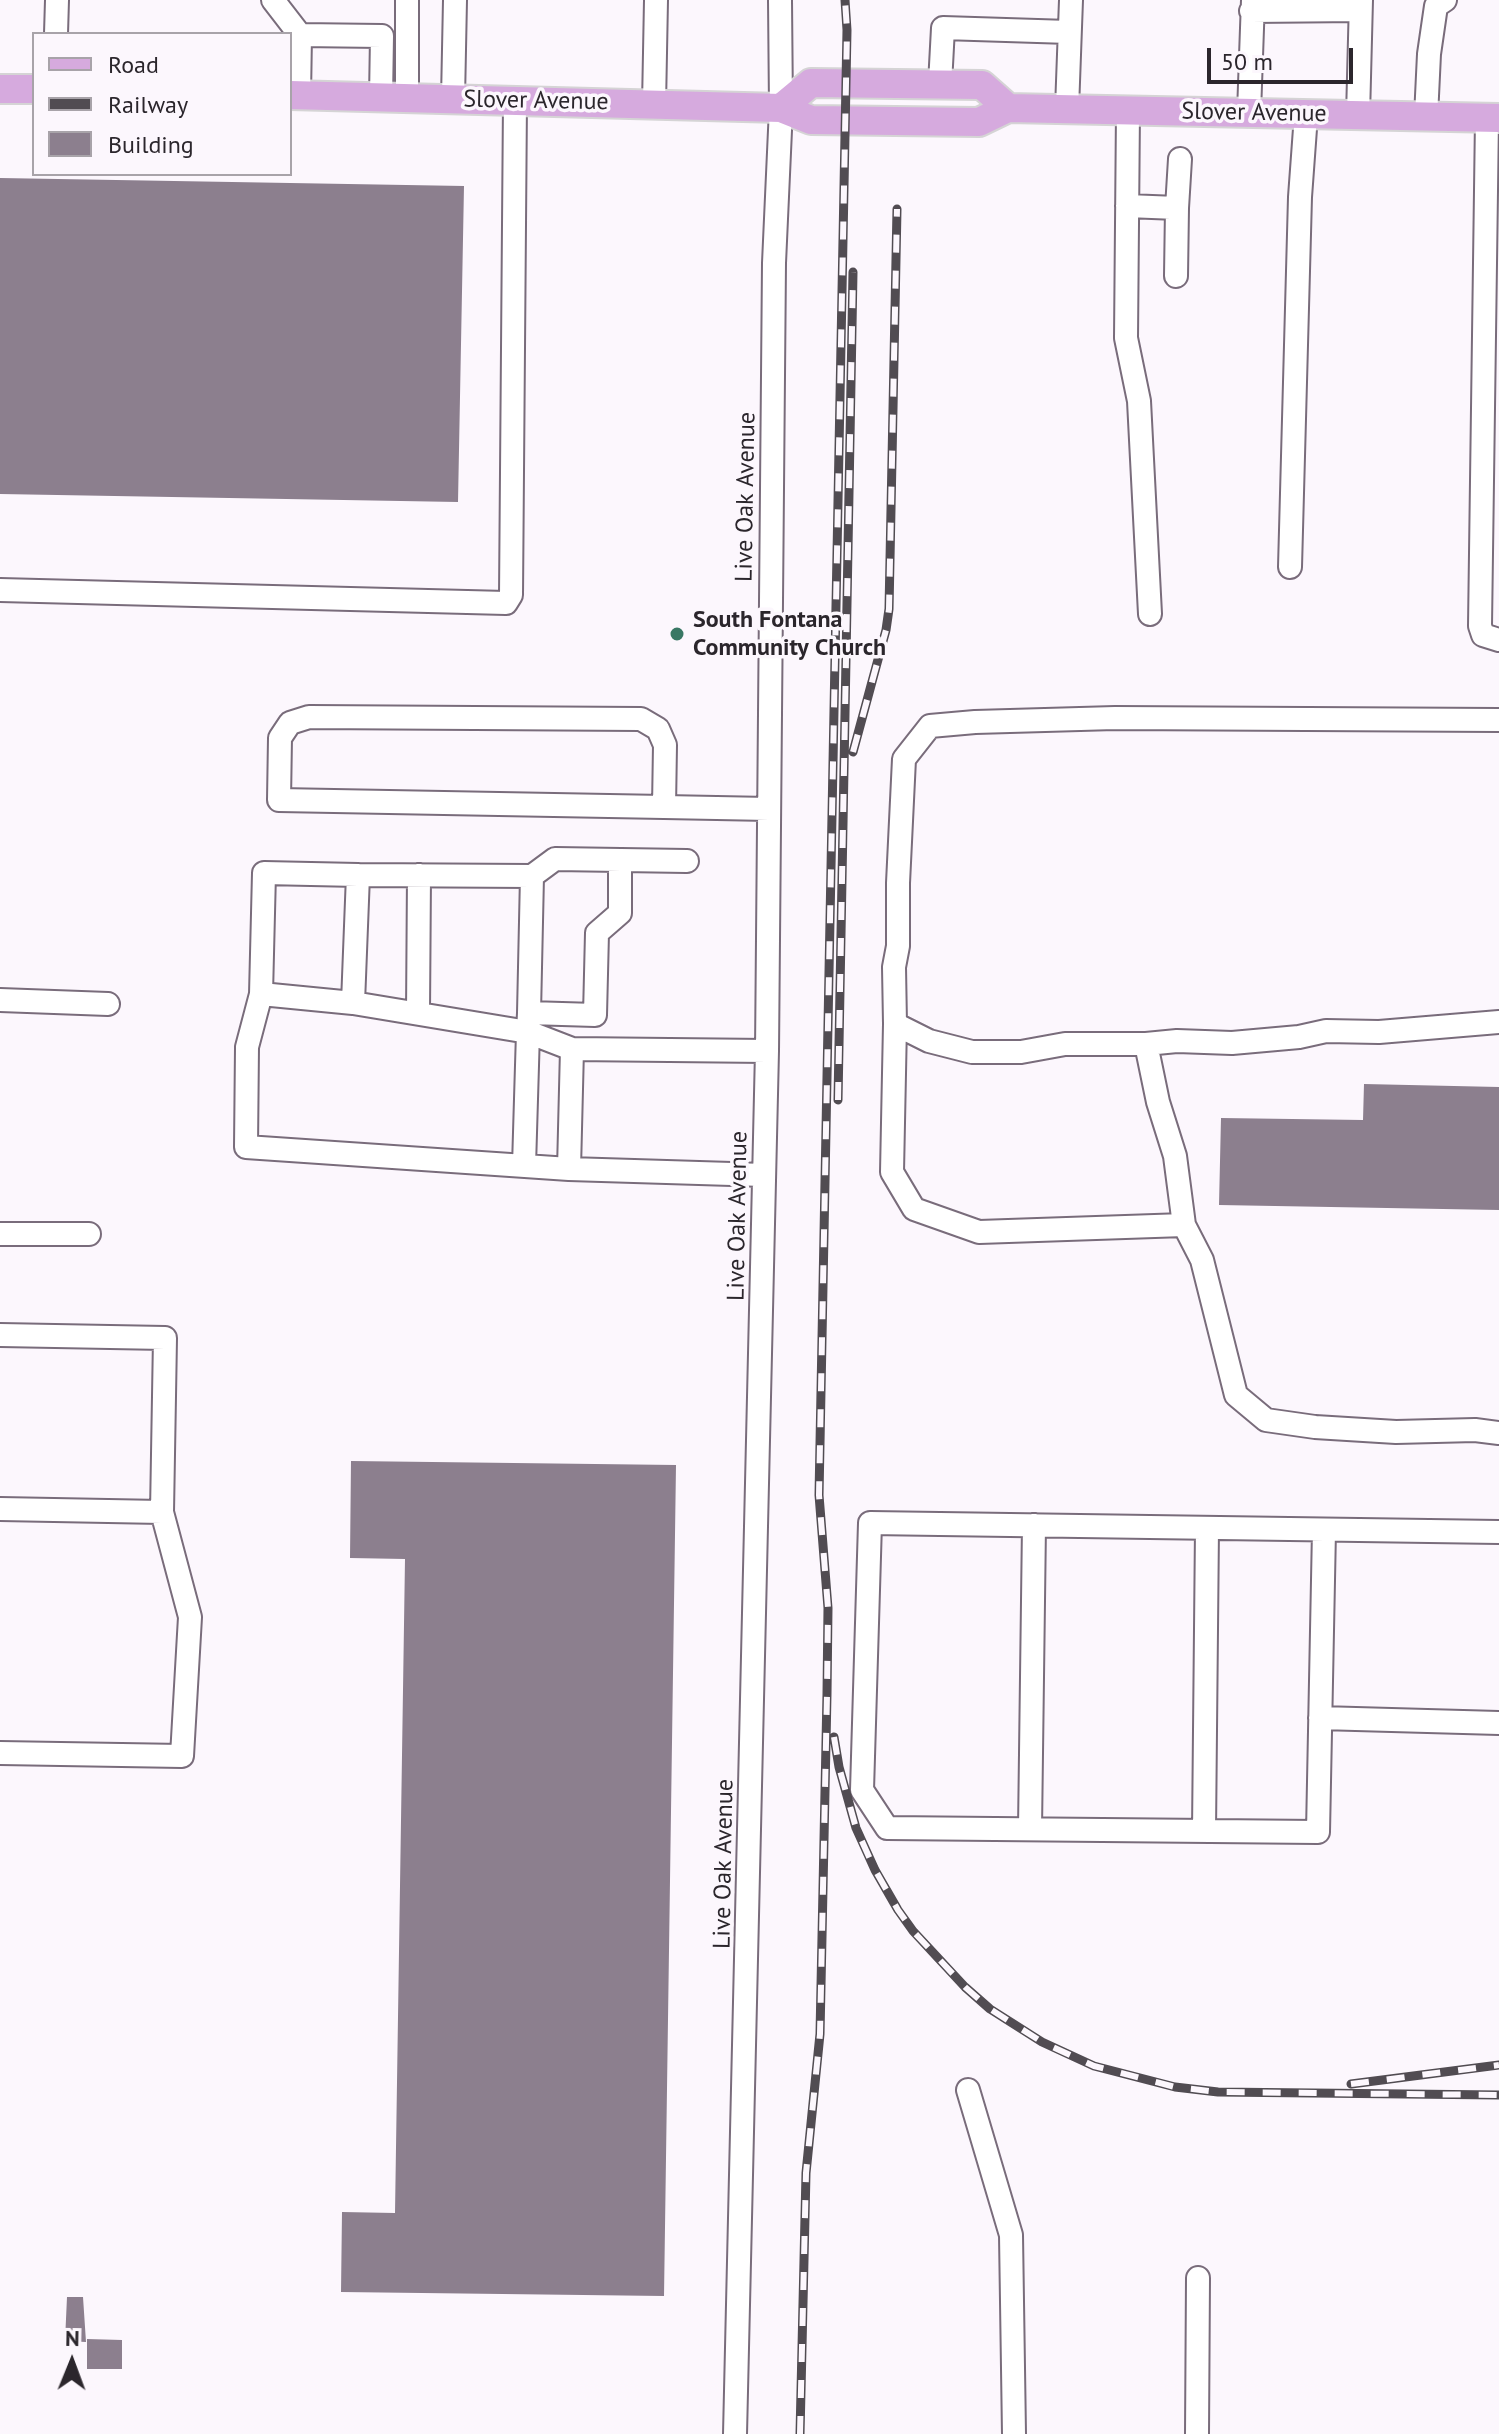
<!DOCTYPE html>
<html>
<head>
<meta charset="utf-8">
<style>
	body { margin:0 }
	#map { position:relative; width:1499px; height:2434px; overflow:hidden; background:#fcf7fd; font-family:"PT Sans",sans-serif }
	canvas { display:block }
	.legend { position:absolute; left:32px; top:32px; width:260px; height:144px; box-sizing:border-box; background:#fcf7fd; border:2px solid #a8a3a9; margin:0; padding:10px 14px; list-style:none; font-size:24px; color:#2b262c }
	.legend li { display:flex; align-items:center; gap:16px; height:40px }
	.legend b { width:40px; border:2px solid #a8a3a9 }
	.north { position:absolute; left:32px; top:2322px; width:80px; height:80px; -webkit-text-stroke:6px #fcf7fd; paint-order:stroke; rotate:1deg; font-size:22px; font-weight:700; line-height:32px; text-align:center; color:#2b262c }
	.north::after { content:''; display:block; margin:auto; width:28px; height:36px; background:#2b262c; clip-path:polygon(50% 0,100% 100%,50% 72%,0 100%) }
	.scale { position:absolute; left:1207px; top:48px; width:146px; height:36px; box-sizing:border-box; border:4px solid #2b262c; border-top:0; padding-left:10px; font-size:24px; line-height:28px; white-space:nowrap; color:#2b262c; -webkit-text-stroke:6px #fcf7fd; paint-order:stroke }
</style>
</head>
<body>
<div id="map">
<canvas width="1499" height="2434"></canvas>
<ul class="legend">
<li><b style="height:10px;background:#d6aade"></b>Road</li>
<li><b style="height:10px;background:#514c52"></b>Railway</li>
<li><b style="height:22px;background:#8c7f8e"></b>Building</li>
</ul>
<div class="north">N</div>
<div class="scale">50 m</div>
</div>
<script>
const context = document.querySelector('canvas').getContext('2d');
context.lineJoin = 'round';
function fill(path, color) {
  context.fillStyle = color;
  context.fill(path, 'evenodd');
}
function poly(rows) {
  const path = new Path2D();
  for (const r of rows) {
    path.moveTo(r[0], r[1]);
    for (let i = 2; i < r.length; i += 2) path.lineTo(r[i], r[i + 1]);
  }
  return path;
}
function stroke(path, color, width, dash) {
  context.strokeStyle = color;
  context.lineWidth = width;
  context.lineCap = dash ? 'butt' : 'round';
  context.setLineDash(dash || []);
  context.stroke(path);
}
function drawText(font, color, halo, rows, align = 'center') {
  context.font = font + ' "PT Sans",sans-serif';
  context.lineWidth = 7;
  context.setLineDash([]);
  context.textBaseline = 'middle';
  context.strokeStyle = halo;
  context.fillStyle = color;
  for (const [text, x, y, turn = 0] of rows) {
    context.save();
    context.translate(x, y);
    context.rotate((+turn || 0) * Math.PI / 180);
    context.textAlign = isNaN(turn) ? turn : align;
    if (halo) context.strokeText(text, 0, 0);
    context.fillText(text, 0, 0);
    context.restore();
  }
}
fill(poly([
	[0,178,464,186,458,502,0,494],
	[1364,1084,1499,1087,1499,1210,1219,1205,1221,1118,1363,1120],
	[351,1461,676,1465,664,2296,341,2292,342,2212,395,2213,405,1559,350,1558],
	[67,2297,83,2297,86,2342,65,2341],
	[87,2339,122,2340,122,2369,87,2369]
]), '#8c7f8e');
const minor = poly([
	[273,0,300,35],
	[407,0,407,98],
	[1251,11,1360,10],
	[56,34,57,0],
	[940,84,943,28,1069,32],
	[299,96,300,35,382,36,381,98],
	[453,99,455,0],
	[654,105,656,0],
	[1067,109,1071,0],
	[1128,110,1126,338,1139,401,1150,614],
	[1249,113,1253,0],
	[1358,116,1361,0],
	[1426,117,1429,54,1436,6,1445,0],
	[1487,118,1480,626,1483,635,1499,640],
	[1127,206,1177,208,1176,276],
	[1177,208,1180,159],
	[1290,567,1300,197,1306,115],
	[0,590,506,603,511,595,515,101],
	[664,807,279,800,280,738,290,723,309,717,641,719,658,729,665,745,664,807,769,809],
	[532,876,555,859,687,861],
	[261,994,247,1047,246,1147,569,1169],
	[0,1000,108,1004],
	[353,1003,261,994,264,873,358,875],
	[418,1013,419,875],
	[529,1013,595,1015,597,933,620,913,620,860],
	[1499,1022,1379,1032,1326,1031,1299,1037,1232,1043,1177,1041,1146,1044,1158,1102,1175,1156,1184,1225,1202,1260,1236,1395,1266,1420,1315,1427,1396,1432,1475,1430,1499,1433],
	[895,1024,892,1172,914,1209,979,1232,1184,1225],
	[1146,1044,1065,1044,1021,1052,972,1052,929,1041,895,1024,894,967,898,946,898,883,904,759,930,726,975,722,1115,718,1499,720],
	[524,1166,528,1032,529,1013,532,876,358,875,353,1003,528,1032,572,1049],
	[764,1175,569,1169,572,1049,767,1051],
	[0,1234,89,1234],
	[0,1335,165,1338,162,1512,190,1617,182,1756,0,1753],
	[0,1509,162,1512],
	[1324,1530,1318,1832,887,1828,862,1790,870,1523,1499,1532],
	[1320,1718,1499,1723],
	[1030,1829,1034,1525],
	[1204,1831,1207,1528],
	[968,2090,1011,2235,1014,2434],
	[735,2434,767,1051,774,263,781,108,780,0],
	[1197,2434,1198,2278]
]);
const major = poly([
	[0,89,34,89],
	[290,95,781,108,811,120,979,122,1008,108,1499,118],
	[781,108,811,83,982,85,1008,108]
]);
stroke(minor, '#796c7b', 26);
stroke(major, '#d5d4d5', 32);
stroke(minor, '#fff', 22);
stroke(major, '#d6aade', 28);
const rail = poly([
	[853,752,886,630,889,609,897,209],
	[838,1100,853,272],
	[834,1737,839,1767,856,1828,875,1870,898,1910,913,1931,965,1987,990,2009,1042,2042,1094,2066,1175,2087,1218,2092,1499,2095],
	[1351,2084,1499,2065],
	[800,2434,806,2173,820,2034,827,1694,828,1608,819,1495,847,30,845,0]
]);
stroke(rail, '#514c52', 9);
stroke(rail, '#fcf7fd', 6, [18]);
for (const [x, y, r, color] of [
	[677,634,8,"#397764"]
]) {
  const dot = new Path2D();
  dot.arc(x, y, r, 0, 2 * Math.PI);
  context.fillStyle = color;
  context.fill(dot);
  stroke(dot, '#fcf7fd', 3);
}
drawText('24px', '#2b262c', '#fcf7fd', [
	["Slover Avenue",536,101,1],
	["Slover Avenue",1254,113,1],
	["Live Oak Avenue",746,497,-89],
	["Live Oak Avenue",738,1216,-89],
	["Live Oak Avenue",724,1864,-89]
]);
drawText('bold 24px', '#2b262c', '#fcf7fd', [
	["South Fontana",693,620],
	["Community Church",693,648]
], 'left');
</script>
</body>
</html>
